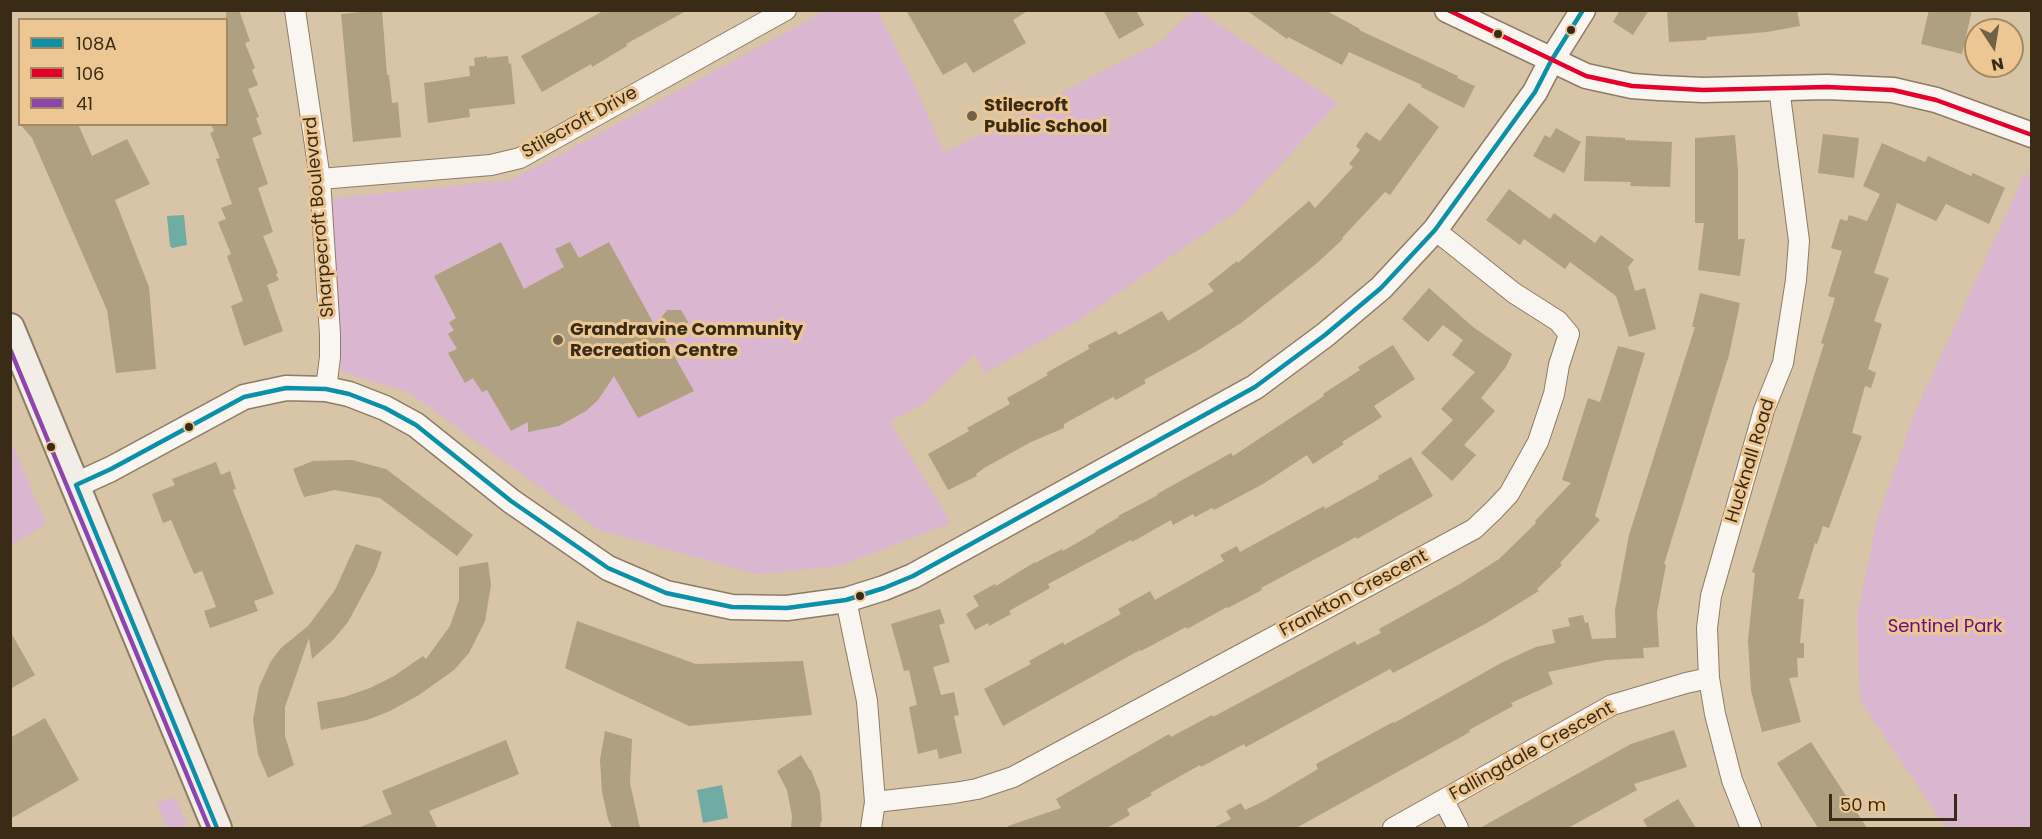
<!DOCTYPE html>
<html>
<head>
<meta charset="utf-8">
<style>
	body { margin:0 }
	#map { position:relative; width:2042px; height:839px; overflow:hidden; background:#d8c4a7; font-family:Poppins,sans-serif }
	canvas { display:block }
	.frame { position:absolute; inset:0; border:12px solid #392b16; pointer-events:none }
	.legend { position:absolute; left:18px; top:18px; width:210px; height:108px; box-sizing:border-box; background:#ecc793; border:2px solid #a48961; margin:0; padding:8px 10px; list-style:none; font-size:18px; color:#392b16 }
	.legend li { display:flex; align-items:center; gap:12px; height:30px }
	.legend b { width:30px; border:2px solid #a48961 }
	.north { position:absolute; left:1964px; top:18px; width:60px; height:60px; box-sizing:border-box; background:#ecc793; border:2px solid #a48961; border-radius:50%; rotate:168deg; font-size:16px; font-weight:700; line-height:24px; text-align:center; color:#392b16 }
	.north::after { content:''; display:block; margin:auto; width:21px; height:27px; background:#716149; clip-path:polygon(50% 0,100% 100%,50% 72%,0 100%) }
	.scale { position:absolute; left:1829px; top:794px; width:128px; height:27px; box-sizing:border-box; border:3px solid #392b16; border-top:0; padding-left:8px; font-size:18px; line-height:21px; white-space:nowrap; color:#392b16; -webkit-text-stroke:4px #ecc793; paint-order:stroke }
</style>
</head>
<body>
<div id="map">
<canvas width="2042" height="839"></canvas>
<div class="frame"></div>
<ul class="legend">
<li><b style="height:8px;background:#0b90a9"></b>108A</li>
<li><b style="height:8px;background:#e4002b"></b>106</li>
<li><b style="height:8px;background:#8e44ad"></b>41</li>
</ul>
<div class="north">N</div>
<div class="scale">50 m</div>
</div>
<script>
const context = document.querySelector('canvas').getContext('2d');
context.lineJoin = 'round';
function fill(path, color) {
  context.fillStyle = color;
  context.fill(path, 'evenodd');
}
function poly(rows) {
  const path = new Path2D();
  for (const r of rows) {
    path.moveTo(r[0], r[1]);
    for (let i = 2; i < r.length; i += 2) path.lineTo(r[i], r[i + 1]);
  }
  return path;
}
function stroke(path, color, width, dash) {
  context.strokeStyle = color;
  context.lineWidth = width;
  context.lineCap = dash ? 'butt' : 'round';
  context.setLineDash(dash || []);
  context.stroke(path);
}
function drawText(font, color, halo, rows, align = 'center') {
  context.font = font + ' Poppins,sans-serif';
  context.lineWidth = 6;
  context.setLineDash([]);
  context.textBaseline = 'middle';
  context.strokeStyle = halo;
  context.fillStyle = color;
  for (const [text, x, y, turn = 0] of rows) {
    context.save();
    context.translate(x, y);
    context.rotate((+turn || 0) * Math.PI / 180);
    context.textAlign = isNaN(turn) ? turn : align;
    if (halo) context.strokeText(text, 0, 0);
    context.fillText(text, 0, 0);
    context.restore();
  }
}
fill(poly([
	[825,11,878,11,912,79,944,153,1162,41,1193,11,1198,11,1338,103,1237,211,1082,318,985,373,975,355,924,403,890,422,951,523,839,566,756,574,599,530,408,392,342,372,328,199,510,180,560,155],
	[2025,174,2032,176,2031,828,1946,828,1860,700,1857,617,1877,520,1915,412],
	[10,438,46,524,11,545,10,545],
	[171,798,177,800,188,828,167,828,157,803]
]), '#dab6d0');
fill(poly([
	[184,215,187,245,172,248,170,246,167,216],
	[722,785,728,818,703,823,697,790]
]), '#70aca4');
fill(poly([
	[226,10,239,10,250,41,245,43,255,68,252,70,258,85,248,89,259,117,256,118,262,134,252,138,268,184,258,188,273,232,263,236,278,273,276,274,279,280,267,285,283,331,244,346,231,306,243,301,227,256,231,254,218,222,226,219,221,208,232,204,216,159,220,158,210,133,214,131,211,124,226,124],
	[382,10,387,75,389,75,392,103,398,102,401,137,353,142,341,14],
	[605,10,688,10,626,44,627,46,592,67,591,64,542,92,521,56],
	[906,10,1029,10,1013,20,1026,43,973,73,966,62,943,75],
	[1103,10,1136,10,1144,25,1119,39],
	[1246,10,1325,10,1360,29,1359,30,1458,76,1457,78,1475,86,1464,108,1421,87,1422,85,1349,52,1342,65,1288,37,1287,39],
	[1620,10,1649,10,1633,35,1613,22],
	[1667,10,1797,10,1800,26,1767,32,1707,37,1706,40,1669,42],
	[1929,10,1972,10,1962,54,1921,44],
	[487,56,487,58,508,56,509,64,511,63,515,104,469,109,470,117,428,123,424,83,470,76,469,66,475,66,474,58],
	[1409,103,1439,127,1390,195,1385,192,1342,238,1343,239,1316,264,1241,323,1197,351,1144,380,1146,383,1116,400,1113,397,1064,424,1064,428,1031,442,984,468,976,474,977,476,948,490,928,454,969,431,967,428,1010,404,1007,398,1048,375,1046,373,1089,349,1088,345,1116,331,1119,335,1162,311,1168,321,1214,291,1208,284,1237,261,1238,263,1309,201,1315,208,1353,167,1349,164,1360,150,1356,146,1366,132,1380,141],
	[20,124,78,124,92,156,127,139,150,184,115,200,149,287,156,369,116,373,107,310,32,138],
	[1556,128,1581,142,1564,173,1533,156,1545,135,1550,138],
	[1823,134,1859,138,1854,178,1818,173],
	[1735,135,1738,171,1738,239,1745,239,1740,276,1698,270,1704,223,1695,223,1695,138],
	[1586,136,1625,138,1625,140,1672,142,1670,187,1630,186,1631,182,1584,181],
	[1882,143,1925,162,1928,156,1971,176,1973,173,2005,188,1989,224,1946,204,1936,221,1897,203,1874,273,1889,278,1874,321,1882,324,1868,369,1876,373,1871,388,1865,386,1852,433,1862,436,1829,528,1823,526,1817,544,1815,543,1798,599,1804,599,1800,643,1804,643,1804,658,1797,658,1798,677,1789,678,1801,722,1762,732,1751,691,1748,640,1755,573,1752,572,1824,344,1821,343,1835,298,1828,296,1842,251,1831,248,1840,219,1847,221,1849,215,1867,221,1880,194,1863,186],
	[1509,189,1550,219,1554,213,1595,243,1601,235,1634,260,1628,267,1635,291,1645,288,1656,329,1629,337,1616,296,1570,262,1565,269,1524,239,1520,245,1486,220],
	[501,242,524,289,564,267,555,249,570,242,579,258,609,242,655,326,667,310,681,310,688,322,680,335,662,334,694,391,638,418,614,376,598,400,586,411,559,426,528,432,528,422,511,431,487,390,482,392,473,378,465,383,448,353,457,349,448,334,454,330,449,323,456,318,434,276],
	[1429,288,1473,327,1512,354,1506,367,1481,398,1495,411,1464,445,1476,455,1452,481,1421,453,1453,420,1441,409,1475,372,1452,355,1463,340,1443,325,1428,342,1402,319],
	[1700,293,1740,303,1729,355,1664,564,1666,565,1657,612,1659,647,1643,648,1644,658,1606,660,1548,672,1553,684,1511,703,1513,706,1469,730,1470,732,1296,828,1213,828,1231,819,1226,811,1241,803,1245,810,1264,801,1318,769,1316,764,1393,722,1394,723,1503,662,1536,647,1555,643,1552,630,1570,626,1568,618,1583,615,1585,623,1588,622,1592,639,1616,638,1615,610,1629,535,1695,327,1692,327],
	[1393,345,1415,379,1374,406,1382,417,1342,442,1344,444,1313,464,1307,455,1263,484,1214,510,1212,508,1195,517,1193,514,1173,525,1171,520,1132,542,1131,540,1048,584,1050,588,1009,611,1011,614,989,626,988,623,975,630,966,614,979,606,973,596,995,584,996,586,1035,562,1035,563,1062,549,1063,551,1096,532,1095,531,1119,517,1118,516,1158,495,1157,494,1175,484,1231,453,1233,456,1324,396,1323,394,1360,370,1358,367],
	[1618,346,1645,353,1595,516,1600,520,1560,563,1562,565,1537,589,1539,591,1485,624,1393,673,1390,669,1246,747,1244,744,1201,767,1200,765,1150,793,1152,795,1127,809,1130,815,1107,828,1008,828,1008,826,1061,808,1056,799,1169,734,1171,737,1212,715,1213,717,1355,641,1357,645,1381,633,1379,629,1460,584,1499,559,1536,523,1535,521,1571,483,1562,480,1588,398,1600,402],
	[1411,457,1433,496,1357,539,1356,537,1261,588,1262,590,1228,608,1227,607,1187,629,1186,627,1141,651,1140,650,1003,726,984,689,1031,664,1029,661,1063,642,1064,645,1121,614,1118,609,1150,591,1155,600,1224,561,1220,555,1237,546,1240,552,1324,506,1325,509,1379,479,1378,476],
	[352,460,386,469,473,535,457,556,380,498,335,490,304,497,293,469,313,461],
	[216,462,221,475,230,471,236,489,233,490,274,594,254,601,258,611,210,628,204,611,216,607,202,571,194,574,171,520,163,523,152,494,175,485,172,479],
	[356,544,382,552,375,572,348,622,333,640,312,659,309,638,285,707,285,736,294,765,268,778,258,754,253,720,259,687,271,661,281,648,308,626,335,590],
	[488,562,491,585,485,621,469,653,454,670,419,695,390,711,367,720,321,730,317,702,344,697,370,688,394,676,423,656,426,659,450,626,459,600,459,567],
	[940,609,945,623,939,625,950,662,933,667,941,695,954,692,959,715,954,716,962,753,939,759,937,749,918,754,909,707,917,705,909,670,904,671,891,624],
	[577,621,696,664,803,661,812,715,689,726,565,668],
	[10,631,35,675,10,689],
	[45,718,79,780,10,819,10,738],
	[1674,730,1687,767,1634,784,1637,790,1568,828,1480,828,1631,744],
	[605,731,632,739,630,783,640,828,612,828,608,819,602,792,600,760],
	[506,740,519,774,429,811,437,828,358,828,392,814,382,791],
	[1811,742,1867,828,1818,828,1777,763],
	[801,755,810,770,811,770,820,793,822,821,821,821,820,828,791,828,792,816,787,790,777,771],
	[1678,799,1696,828,1648,828,1643,820]
]), '#aea080');
const minor = poly([
	[295,10,320,179,330,334,330,357,326,389],
	[320,179,491,165,520,158,786,10],
	[846,600,867,701,875,802,871,828],
	[1444,801,1458,828],
	[875,802,954,793,977,789,1013,777,1474,529,1494,510,1509,494,1538,442,1554,394,1559,365,1569,334,1558,321,1514,293,1435,230],
	[1393,828,1612,705,1686,683,1709,678],
	[1751,828,1732,780,1715,714,1709,678,1707,628,1711,596,1764,410,1783,363,1796,280,1799,241,1779,88]
]);
const tertiary = poly([
	[1447,10,1586,76,1632,86,1659,88,1703,90,1827,87,1893,90,1936,100,2032,135],
	[76,485,111,469,244,397,286,388,326,389,349,394,385,408,416,425,511,501,608,568,666,593,732,607,787,608,846,600,884,588,913,576,1255,387,1325,335,1381,288,1435,230,1535,92,1551,61,1583,10]
]);
const secondary = poly([
	[10,328,217,828]
]);
stroke(minor, '#8c7c66', 22);
stroke(tertiary, '#8c7c66', 27);
stroke(secondary, '#8c7c66', 32);
stroke(minor, '#f9f6f2', 20);
stroke(tertiary, '#f9f6f2', 24);
stroke(secondary, '#f2ede6', 28);
stroke(poly([
	[76,485,111,469,244,397,286,388,326,389,349,394,385,408,416,425,511,501,608,568,666,593,732,607,787,608,846,600,884,588,913,576,1255,387,1325,335,1381,288,1435,230,1535,92,1551,61,1583,10],
	[76,485,217,828]
]), '#0b90a9', 4.5);
stroke(poly([
	[1448,10,1586,76,1632,86,1703,90,1827,87,1893,90,1936,100,2032,135]
]), '#e4002b', 4.5);
stroke(poly([
	[10,349,209,828]
]), '#8e44ad', 4.5);
for (const [x, y, r, color] of [
	[1571,30,5,"#392b16"],
	[1498,34,5,"#392b16"],
	[972,116,6,"#716149"],
	[558,340,6,"#716149"],
	[189,427,5,"#392b16"],
	[51,447,5,"#392b16"],
	[860,596,5,"#392b16"]
]) {
  const dot = new Path2D();
  dot.arc(x, y, r, 0, 2 * Math.PI);
  context.fillStyle = color;
  context.fill(dot);
  stroke(dot, '#ecc793', 2);
}
drawText('bold 18px', '#392b16', '#ecc793', [
	["Stilecroft",984,106],
	["Public School",984,127],
	["Grandravine Community",570,330],
	["Recreation Centre",570,351]
], 'left');
drawText('18px', '#392b16', '#ecc793', [
	["Stilecroft Drive",580,123,-29],
	["Sharpecroft Boulevard",320,217,-95],
	["Hucknall Road",1751,461,-73],
	["Frankton Crescent",1354,594,-28],
	["Fallingdale Crescent",1532,752,-29]
]);
drawText('18px', '#650d82', '#ecc793', [
	["Sentinel Park",1945,627]
]);
</script>
</body>
</html>
